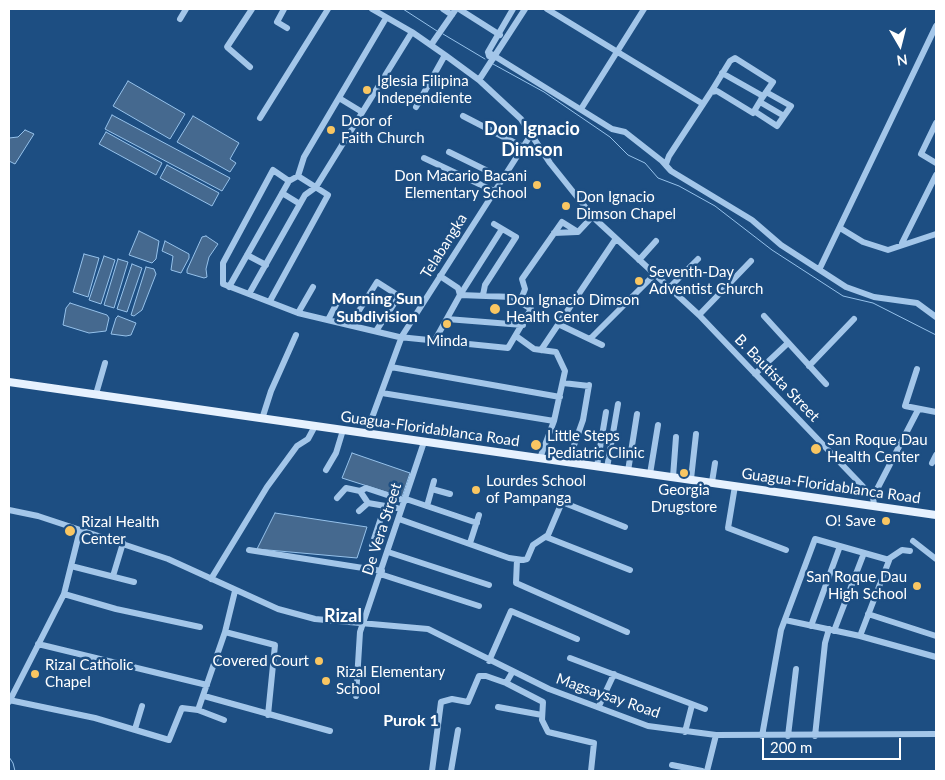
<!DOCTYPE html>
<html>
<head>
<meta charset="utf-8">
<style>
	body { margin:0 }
	#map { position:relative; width:945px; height:780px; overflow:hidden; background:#1d4e82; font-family:Lato,sans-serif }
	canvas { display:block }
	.frame { position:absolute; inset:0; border:10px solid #fff; pointer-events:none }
	.north { position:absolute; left:875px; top:20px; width:50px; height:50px; -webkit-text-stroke:4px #1d4e82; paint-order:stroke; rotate:172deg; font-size:14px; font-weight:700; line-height:20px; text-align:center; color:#fff }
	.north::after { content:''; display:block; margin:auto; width:18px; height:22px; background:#fff; clip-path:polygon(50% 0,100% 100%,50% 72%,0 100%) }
	.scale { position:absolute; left:762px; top:738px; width:139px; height:22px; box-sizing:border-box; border:2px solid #fff; border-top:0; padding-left:6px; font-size:15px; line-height:18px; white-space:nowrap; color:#fff; -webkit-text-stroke:4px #1d4e82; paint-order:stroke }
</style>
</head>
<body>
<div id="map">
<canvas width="945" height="780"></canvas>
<div class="frame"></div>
<div class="north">N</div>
<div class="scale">200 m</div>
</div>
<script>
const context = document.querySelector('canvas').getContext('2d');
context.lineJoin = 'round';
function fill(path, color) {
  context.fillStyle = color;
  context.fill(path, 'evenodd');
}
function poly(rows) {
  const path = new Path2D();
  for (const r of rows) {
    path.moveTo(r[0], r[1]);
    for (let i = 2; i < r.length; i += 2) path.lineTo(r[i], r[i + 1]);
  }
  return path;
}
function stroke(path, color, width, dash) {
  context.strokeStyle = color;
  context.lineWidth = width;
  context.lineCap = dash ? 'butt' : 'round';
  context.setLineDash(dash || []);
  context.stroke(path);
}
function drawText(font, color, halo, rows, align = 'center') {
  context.font = font + ' Lato,sans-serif';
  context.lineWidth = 5;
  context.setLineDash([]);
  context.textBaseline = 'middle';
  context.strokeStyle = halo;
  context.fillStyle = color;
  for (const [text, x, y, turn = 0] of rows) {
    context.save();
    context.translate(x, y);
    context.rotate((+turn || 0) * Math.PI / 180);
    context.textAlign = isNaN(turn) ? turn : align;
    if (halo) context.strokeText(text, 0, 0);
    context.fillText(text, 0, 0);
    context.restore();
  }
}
const water = poly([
	[128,81,185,114,170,139,113,106,128,81],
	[112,115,230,178,222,191,105,129,112,115],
	[193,116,239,143,230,159,236,163,230,172,177,142,193,116],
	[25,130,34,134,15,164,9,161,9,138,18,137,25,130],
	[106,132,162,163,156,175,99,144,106,132],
	[167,165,219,193,212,206,160,178,167,165],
	[139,231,159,241,156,259,152,263,129,255,139,231],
	[206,236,218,244,209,257,206,269,207,277,204,278,187,273,187,270,202,237,206,236],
	[165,241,189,254,189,258,181,273,171,270,173,256,162,251,165,241],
	[84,254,99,258,88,297,73,292,84,254],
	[104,256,115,260,101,304,89,300,104,256],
	[118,259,128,262,114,308,104,305,118,259],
	[132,264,142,268,127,312,117,309,132,264],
	[146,267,154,269,156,274,142,310,134,316,131,315,146,267],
	[70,303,107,315,109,318,106,331,89,333,63,325,66,308,70,303],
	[118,316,136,323,131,335,126,336,111,334,116,318,118,316],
	[352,453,410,473,402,497,342,478,352,453],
	[275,513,367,527,357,558,257,549,275,513]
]);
fill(water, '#45698f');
stroke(water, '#96c2eb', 1);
stroke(poly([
	[403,9,437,31],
	[443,34,485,59],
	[493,64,544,92,610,137,628,155,645,163,658,178,679,186,715,206,772,250,843,296,873,303,936,335],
	[9,757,13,763,15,771]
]), '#96c2eb', 1);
stroke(poly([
	[284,9,277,22,287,28],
	[372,9,412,32,445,55,479,80,521,119,550,163,594,218,699,315,873,497,874,505],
	[443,9,452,15],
	[459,9,500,35],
	[547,9,703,104],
	[180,19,186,9],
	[431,45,456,9],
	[488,52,612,129,625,132,662,161,671,171,752,220,781,245,846,287,874,297,917,303,936,317],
	[489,56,488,52,513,9],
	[250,67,227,47,252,9],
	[479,80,525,9],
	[711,92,730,61,735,58,773,82,762,98],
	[339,98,362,112],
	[760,102,784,116],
	[416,107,445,55],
	[581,109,644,9],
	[754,111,777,126,791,106,766,92],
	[463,116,523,147],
	[260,118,328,9],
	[936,123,921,154,936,163],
	[449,152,502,178],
	[424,158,494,191],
	[666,164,669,156,711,92,717,91,753,113,762,98,761,95,722,73],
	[298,176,304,157,386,18],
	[289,181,273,170,223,263,223,284,298,313,399,337,508,348,531,309,512,297,460,295,458,288,440,276],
	[282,193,300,204],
	[840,228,863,242,888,250,936,234],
	[554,233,577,232],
	[902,243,936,175],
	[247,255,266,265],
	[639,260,656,241],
	[820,268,936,26],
	[229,287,289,181,298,176,328,195,270,301],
	[670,287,698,259],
	[249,294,305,195,316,187,412,32],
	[483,295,485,285,516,237,494,224],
	[520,302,525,289,522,279,562,222,578,232,592,217],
	[298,313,313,287],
	[699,315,751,261],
	[764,316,826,384],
	[447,319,523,325],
	[328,320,340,297],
	[558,324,602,345],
	[350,325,377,282,399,296,376,331],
	[516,336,534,349,556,352,565,371,554,421,540,458],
	[590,339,655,274],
	[435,340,460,295,502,229],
	[541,350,615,240],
	[809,366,854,319],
	[391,367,560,397],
	[917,369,905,406,936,412],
	[755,374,788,343],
	[563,383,589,386],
	[382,393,554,421],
	[96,394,105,363],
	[262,419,271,391,296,335],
	[366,434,402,336,532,133],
	[568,462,583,420,589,385],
	[932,463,936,455],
	[597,466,606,412],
	[607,468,618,404],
	[326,470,336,453,343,430],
	[628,471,637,414],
	[650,474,658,425],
	[673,477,676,437],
	[691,479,696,434],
	[712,482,715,463],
	[735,486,728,528,786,550],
	[432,489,450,494],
	[360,491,366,488,405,501],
	[873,497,918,410],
	[337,498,346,488,360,491,368,503],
	[406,499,477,523],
	[427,506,434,481],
	[9,510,38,516,168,559,278,609,315,619,428,629,549,689,648,726,716,735,936,734],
	[359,511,368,503,397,508],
	[399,519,509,558,523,560,527,559,533,545,548,535,562,502,625,527],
	[546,537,630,570],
	[913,541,936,559],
	[470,543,479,515],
	[372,545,385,506],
	[249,550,382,571],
	[388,552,489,585],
	[517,560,516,583,627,632],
	[71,566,134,582],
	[380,574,479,606],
	[113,576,123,543],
	[211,579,267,487,297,446,308,439,315,426],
	[64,594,116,609,200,627],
	[868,614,936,636],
	[785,620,860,636,936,657],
	[811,626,840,546],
	[834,631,864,553],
	[225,632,275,645,268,715],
	[860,636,890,558,902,550,910,551],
	[38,644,207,685],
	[570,658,705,709],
	[489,661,511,611,577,639],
	[513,671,506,683,543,702,542,720,548,732,594,743,591,771],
	[204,696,330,731],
	[356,696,360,632,424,442],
	[9,700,95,718,169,740,182,708,198,710],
	[9,702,64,594,80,530],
	[599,706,614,674],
	[498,707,542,715],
	[224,720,198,710,225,632,235,591],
	[135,729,142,706],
	[685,732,692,705],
	[762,736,781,630,815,539,889,560],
	[788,736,796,669],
	[815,736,825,643,829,629],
	[672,765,702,771],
	[432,771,441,702,452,699,468,702,479,676,486,676,506,683],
	[451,771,458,730],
	[707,771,716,735]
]), '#a3c6e9', 6);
stroke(poly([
	[9,382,936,515]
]), '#e6f1fe', 8);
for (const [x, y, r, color] of [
	[367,90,5,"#f9c662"],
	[331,130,5,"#f9c662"],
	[537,185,5,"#f9c662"],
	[566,206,5,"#f9c662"],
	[639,281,5,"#f9c662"],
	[495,309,6,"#f9c662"],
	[447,324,5,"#f9c662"],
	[536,445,6,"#f9c662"],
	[816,449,6,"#f9c662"],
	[684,473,5,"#f9c662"],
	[476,490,5,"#f9c662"],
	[886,521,5,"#f9c662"],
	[70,531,6,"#f9c662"],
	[917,586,5,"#f9c662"],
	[319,661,5,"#f9c662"],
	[35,674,5,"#f9c662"],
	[326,681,5,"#f9c662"]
]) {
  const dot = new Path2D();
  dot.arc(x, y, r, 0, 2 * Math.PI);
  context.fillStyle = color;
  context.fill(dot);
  stroke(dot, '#1d4e82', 2);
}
drawText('15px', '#fff', '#1d4e82', [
	["Iglesia Filipina",377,81],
	["Independiente",377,98],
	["Door of",341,121],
	["Faith Church",341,138],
	["Don Macario Bacani",527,176,"right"],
	["Elementary School",527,193,"right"],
	["Don Ignacio",576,197],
	["Dimson Chapel",576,214],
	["Seventh-Day",649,272],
	["Adventist Church",649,289],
	["Don Ignacio Dimson",506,300],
	["Health Center",506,317],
	["Minda",447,341,"center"],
	["Little Steps",547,436],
	["Pediatric Clinic",547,453],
	["San Roque Dau",827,440],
	["Health Center",827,457],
	["Lourdes School",486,481],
	["of Pampanga",486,498],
	["Georgia",684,490,"center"],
	["Drugstore",684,507,"center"],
	["O! Save",876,521,"right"],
	["Rizal Health",81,522],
	["Center",81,539],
	["San Roque Dau",907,577,"right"],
	["High School",907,594,"right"],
	["Covered Court",309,661,"right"],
	["Rizal Catholic",45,665],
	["Chapel",45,682],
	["Rizal Elementary",336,672],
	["School",336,689]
], 'left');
drawText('15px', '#fff', '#1d4e82', [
	["Telabangka",444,246,-58],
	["B. Bautista Street",777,378,46],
	["Guagua-Floridablanca Road",430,429,8],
	["Guagua-Floridablanca Road",831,486,8],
	["De Vera Street",382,529,-72],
	["Magsaysay Road",608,696,19]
]);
drawText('bold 16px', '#fff', '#1d4e82', [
	["Morning Sun",377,299],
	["Subdivision",377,317],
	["Purok 1",411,721]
]);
drawText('bold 18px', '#fff', '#1d4e82', [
	["Don Ignacio",532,129],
	["Dimson",532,150],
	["Rizal",343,616]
]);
</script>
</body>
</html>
